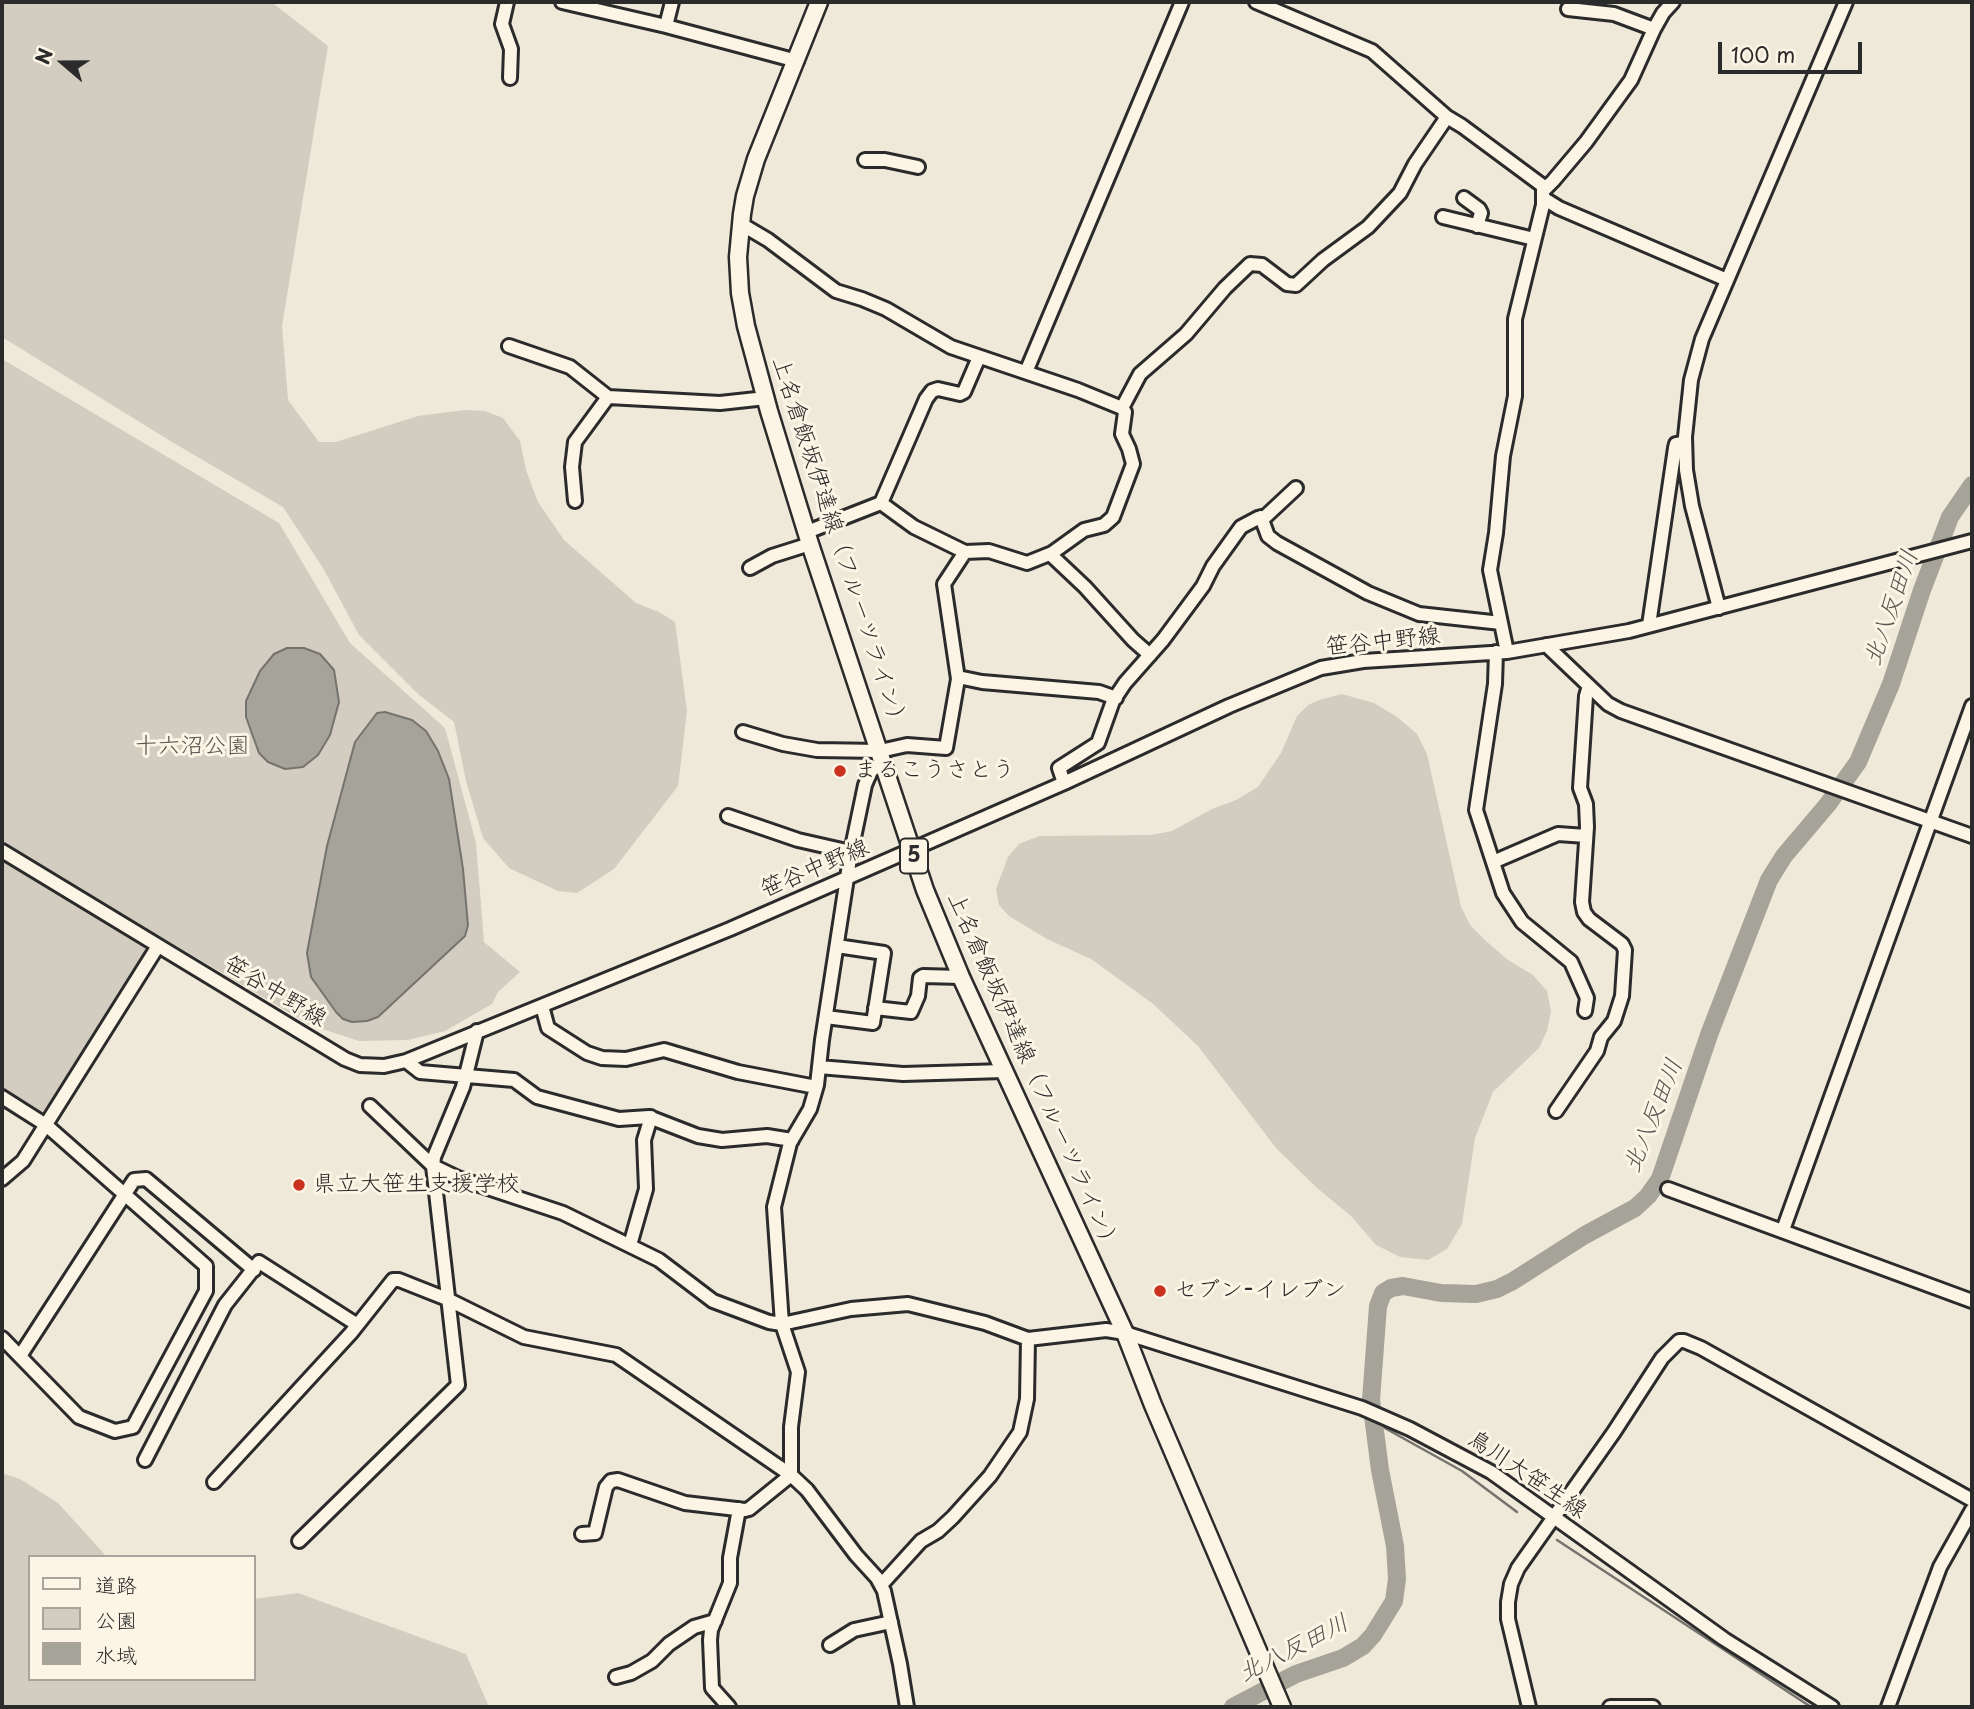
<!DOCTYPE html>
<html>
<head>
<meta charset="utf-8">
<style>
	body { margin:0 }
	#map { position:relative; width:1974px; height:1709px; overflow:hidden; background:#efe9da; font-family:"Playpen Sans","Klee One",sans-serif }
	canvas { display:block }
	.frame { position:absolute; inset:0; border:4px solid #2b2b2b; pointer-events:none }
	.legend { position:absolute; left:28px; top:1555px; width:228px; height:126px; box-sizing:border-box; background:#fcf5e5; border:2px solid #a8a49b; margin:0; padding:9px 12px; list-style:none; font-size:21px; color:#2b2b2b }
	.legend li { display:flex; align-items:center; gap:14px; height:35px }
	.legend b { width:35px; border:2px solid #a8a49b }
	.north { position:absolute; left:28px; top:28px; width:70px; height:70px; -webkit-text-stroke:5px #fcf5e5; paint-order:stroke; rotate:290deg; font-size:19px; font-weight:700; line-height:28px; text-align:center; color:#2b2b2b }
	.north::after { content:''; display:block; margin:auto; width:24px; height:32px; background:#2b2b2b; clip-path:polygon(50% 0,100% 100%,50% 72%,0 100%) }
	.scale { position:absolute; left:1718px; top:42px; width:144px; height:32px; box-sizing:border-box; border:4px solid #2b2b2b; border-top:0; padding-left:9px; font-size:21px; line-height:24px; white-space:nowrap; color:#2b2b2b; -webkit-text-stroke:5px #fcf5e5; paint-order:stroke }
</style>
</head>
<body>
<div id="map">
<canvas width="1974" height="1709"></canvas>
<div class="frame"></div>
<ul class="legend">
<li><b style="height:9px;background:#fcf5e5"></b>道路</li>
<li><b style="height:19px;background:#d2cdc0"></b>公園</li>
<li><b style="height:19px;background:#a6a399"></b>水域</li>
</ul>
<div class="north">N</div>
<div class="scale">100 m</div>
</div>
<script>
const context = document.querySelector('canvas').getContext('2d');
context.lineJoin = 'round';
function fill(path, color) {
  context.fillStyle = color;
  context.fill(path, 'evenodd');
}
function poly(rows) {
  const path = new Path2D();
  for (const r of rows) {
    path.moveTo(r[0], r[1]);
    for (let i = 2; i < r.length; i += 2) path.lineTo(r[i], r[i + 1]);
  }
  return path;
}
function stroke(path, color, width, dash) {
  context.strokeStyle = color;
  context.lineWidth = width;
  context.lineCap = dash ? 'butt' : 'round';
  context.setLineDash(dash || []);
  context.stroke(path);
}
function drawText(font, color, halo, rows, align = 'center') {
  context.font = font + ' "Playpen Sans","Klee One",sans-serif';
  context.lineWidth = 6;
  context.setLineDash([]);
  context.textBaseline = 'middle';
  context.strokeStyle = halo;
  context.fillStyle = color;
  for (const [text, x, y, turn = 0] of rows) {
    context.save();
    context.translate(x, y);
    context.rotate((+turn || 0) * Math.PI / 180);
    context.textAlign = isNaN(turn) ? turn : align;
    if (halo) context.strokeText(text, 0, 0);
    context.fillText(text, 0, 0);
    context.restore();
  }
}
fill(poly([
	[2,2,262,2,274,4,328,46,282,326,288,400,319,442,336,442,418,416,465,410,485,411,503,418,520,441,526,470,538,502,564,540,636,603,659,612,675,622,687,711,678,786,614,869,577,893,558,891,509,868,483,838,466,781,454,722,418,694,359,635,323,568,283,507,172,442,2,337],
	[2,359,279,523,350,643,445,728,476,843,484,942,520,972,498,992,492,1004,445,1031,408,1040,359,1041,310,1025,158,935,44,1117,2,1090],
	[1342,694,1374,703,1397,717,1417,734,1427,754,1461,907,1471,926,1486,941,1508,960,1533,975,1547,991,1551,1011,1547,1031,1539,1048,1493,1092,1475,1138,1462,1224,1447,1249,1428,1260,1400,1257,1376,1245,1351,1216,1317,1188,1276,1148,1198,1046,1152,1003,1091,959,1047,939,1009,916,999,905,996,889,1008,857,1019,844,1039,836,1151,835,1172,831,1212,809,1236,800,1258,787,1281,753,1297,716,1308,705,1319,700],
	[2,1473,20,1479,58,1503,107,1557,30,1557,30,1679,254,1679,254,1599,298,1593,466,1654,489,1707,2,1707]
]), '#d2cdc0');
const water = poly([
	[287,648,304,648,320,654,334,670,339,702,330,735,318,755,303,767,285,769,268,762,259,753,246,717,246,701,260,671,274,654,287,648],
	[385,712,412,720,426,731,438,751,449,779,463,869,468,925,465,936,378,1017,367,1021,352,1022,343,1019,336,1012,311,977,307,953,327,846,355,742,377,713,385,712]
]);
fill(water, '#a6a399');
stroke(water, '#75736d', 2);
stroke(poly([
	[1374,1422,1462,1471,1517,1512],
	[1557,1540,1811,1707]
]), '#75736d', 2.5);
stroke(poly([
	[1233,1707,1296,1674,1343,1658,1363,1646,1373,1635,1394,1601,1397,1579,1395,1546,1380,1470,1371,1400,1378,1306,1383,1293,1391,1288,1403,1286,1441,1293,1476,1294,1497,1289,1513,1281,1585,1235,1635,1208,1648,1196,1660,1179,1710,1032,1769,880,1784,856,1828,804,1858,762,1891,684,1922,590,1950,517,1972,485]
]), '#a6a399', 18);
const minor = poly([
	[507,2,502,24,511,49,510,78],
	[562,2,666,26,797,61],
	[1256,2,1372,51,1447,117,1462,126,1543,186,1543,205,1515,319,1515,396,1503,456,1496,533,1490,570,1507,652],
	[1568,9,1614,14,1654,29],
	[666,26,672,2],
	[865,160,885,160,918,167],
	[1543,191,1553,181,1586,142,1631,80,1654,29,1663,13,1673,2],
	[1464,198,1479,209,1481,213,1477,226],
	[1543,198,1559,208,1727,280],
	[1443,217,1534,239],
	[741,224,768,240,836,291,862,299,886,309,951,347,1078,390,1122,408,1140,374,1186,334,1225,288,1250,264,1262,265,1287,284,1296,285,1323,260,1368,227,1400,193,1415,164,1447,117],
	[509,346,570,367,608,397],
	[979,357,964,392,960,394,938,389,932,391,926,399,881,503,914,527,965,552,989,551,1027,563,1052,553,1084,530,1104,525,1113,517,1133,464,1129,449,1122,434,1125,412,1122,408],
	[1026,372,1182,2],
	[575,501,572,467,575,442,608,397,720,403,766,398],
	[1261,517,1268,536,1277,543,1368,593,1419,614,1501,623],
	[807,532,881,503],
	[1050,554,1085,587,1133,640,1150,655],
	[750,568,772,556,810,544],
	[1719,608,1692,506,1686,470,1685,437,1691,380,1702,339,1846,2],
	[1649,625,1675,448,1676,444,1685,442],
	[1546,645,1608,704,1621,711,1972,836],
	[1496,652,1495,684,1476,810,1503,893,1522,922,1571,962,1587,998,1585,1011],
	[958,677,982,682,1099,692,1116,698],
	[743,732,783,744,817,750,880,751,907,745,946,748,958,679,944,584,965,552],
	[883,762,871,771,865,785,851,852,822,1040,817,1085,810,1109,790,1143,774,1207,782,1324,798,1372,791,1427,791,1475,807,1490,856,1555,877,1578,884,1591,900,1664,907,1707],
	[1064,783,1059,768,1098,743,1113,701,1125,683,1163,640,1203,586,1213,566,1241,527,1258,518,1265,517,1296,488],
	[728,816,798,840,851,852],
	[2,851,345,1059,360,1065,384,1066,406,1061,730,929,1064,783,1229,706,1321,668,1363,661,1507,652,1629,631,1972,541],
	[1493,862,1558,834,1586,836],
	[542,1006,548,1028,587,1053,602,1058,626,1059,664,1050,738,1072,816,1087],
	[875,1008,911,1012,918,996,920,978,923,976,961,977],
	[826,1017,873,1023,884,953,837,946],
	[406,1061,420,1072,514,1080,537,1097,619,1119,649,1117,698,1136,722,1140,767,1136,792,1140],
	[819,1067,903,1074,1004,1071],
	[2,1097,46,1125,206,1266,206,1291,133,1427,115,1431,79,1417,2,1338],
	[370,1106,433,1166,458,1178,563,1213,659,1260,713,1301,769,1322,782,1324,851,1309,908,1304,985,1323,1028,1339,1106,1330,1125,1333,1362,1408,1410,1429,1491,1472,1724,1639,1832,1707],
	[1556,1111,1597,1051,1601,1037,1614,1021,1622,996,1625,950,1622,944,1589,919,1584,912,1582,902,1587,827,1586,804,1580,788,1586,696,1589,686],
	[2,1179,23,1161,158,946],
	[1668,1189,1972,1301],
	[1783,1230,1972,706],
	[630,1245,646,1189,644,1140,651,1117],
	[20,1356,134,1180,146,1179,254,1270],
	[145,1460,225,1305,259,1262,356,1324],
	[214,1482,351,1333,393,1280,399,1280,447,1299,524,1337,616,1355,791,1475,749,1509,745,1510,685,1503,618,1480,611,1481,606,1487,595,1533,582,1534],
	[299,1541,458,1385,433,1166,434,1157,463,1087,477,1031],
	[881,1585,921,1541,938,1531,953,1517,990,1476,1020,1432,1027,1399,1028,1339],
	[830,1645,854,1630,891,1622],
	[616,1677,631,1673,652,1661,669,1644,694,1627,715,1621],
	[729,1707,712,1688,710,1640,711,1630,730,1583,730,1558,739,1509],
	[1529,1707,1508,1619,1508,1602,1511,1584,1518,1568,1614,1432,1662,1358,1679,1341,1684,1341,1701,1348,1972,1500],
	[1610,1707,1653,1707],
	[1888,1707,1940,1567,1972,1510]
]);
const major = poly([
	[819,2,756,159,745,196,742,214,738,257,740,293,746,326,769,411,810,544,925,890,961,977,1125,1333,1153,1405,1282,1707]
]);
stroke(minor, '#2b2b2b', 18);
stroke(major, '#2b2b2b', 21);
stroke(minor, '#fcf5e5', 12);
stroke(major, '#fcf5e5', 16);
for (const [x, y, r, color] of [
	[840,771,7,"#c8321e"],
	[299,1185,7,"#c8321e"],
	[1160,1291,7,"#c8321e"]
]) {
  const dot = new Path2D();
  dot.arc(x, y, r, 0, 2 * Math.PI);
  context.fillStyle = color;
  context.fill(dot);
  stroke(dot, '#fcf5e5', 2.5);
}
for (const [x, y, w] of [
	[914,856,28]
]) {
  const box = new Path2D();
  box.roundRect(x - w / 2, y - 17.5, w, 35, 5);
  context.fillStyle = '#fcf5e5';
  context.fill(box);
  stroke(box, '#2b2b2b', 2);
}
drawText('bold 21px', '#2b2b2b', null, [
	["5",914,856]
]);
drawText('23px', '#2b2b2b', '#fcf5e5', [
	["上名倉飯坂伊達線（フルーツライン）",839,544,72],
	["笹谷中野線",1383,642,-6],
	["笹谷中野線",815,869,-23],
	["笹谷中野線",275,992,31],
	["上名倉飯坂伊達線（フルーツライン）",1033,1073,66],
	["鳥川大笹生線",1527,1475,34]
]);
drawText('23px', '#555450', '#fcf5e5', [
	["十六沼公園",192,747]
]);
drawText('23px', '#2b2b2b', '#fcf5e5', [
	["まるこうさとう",854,771],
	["県立大笹生支援学校",313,1185],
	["セブン-イレブン",1174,1291]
], 'left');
drawText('italic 24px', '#565552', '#fcf5e5', [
	["北八反田川",1892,608,-71],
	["北八反田川",1654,1116,-68],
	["北八反田川",1294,1649,-27]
]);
</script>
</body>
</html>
